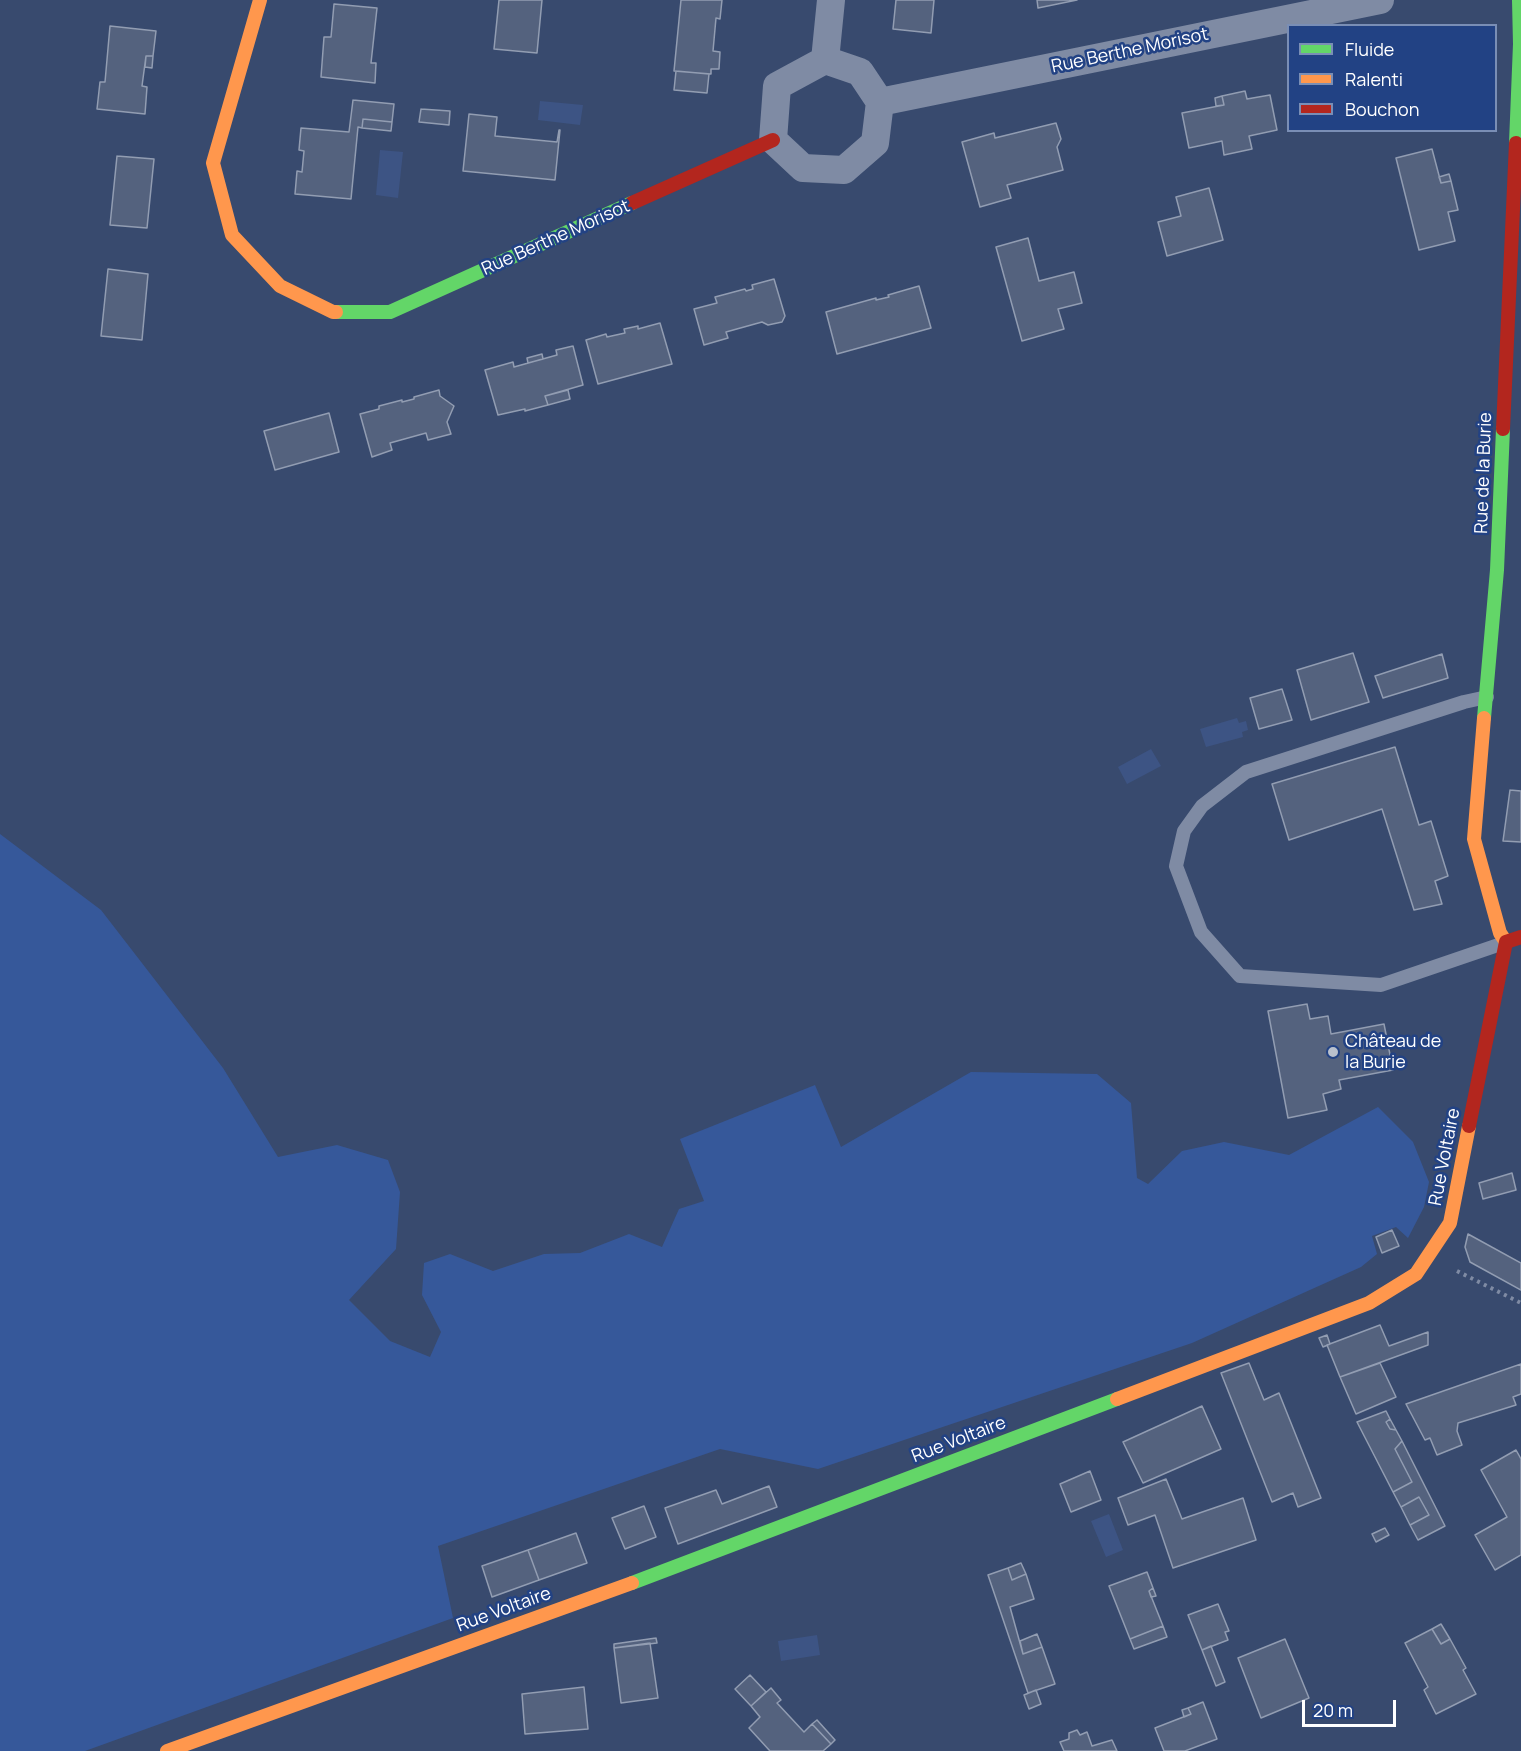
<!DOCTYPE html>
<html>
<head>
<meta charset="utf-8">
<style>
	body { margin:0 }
	#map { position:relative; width:1521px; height:1751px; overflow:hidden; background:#384a6e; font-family:Manrope,sans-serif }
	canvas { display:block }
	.legend { position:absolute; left:1287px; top:24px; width:210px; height:108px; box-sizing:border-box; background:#224284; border:2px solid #7a8eb5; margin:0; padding:8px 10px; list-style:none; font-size:18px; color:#fff }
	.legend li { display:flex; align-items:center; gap:12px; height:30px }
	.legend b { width:30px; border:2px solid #7a8eb5 }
	.scale { position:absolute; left:1302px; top:1700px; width:94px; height:27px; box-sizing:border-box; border:3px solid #fff; border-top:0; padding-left:8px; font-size:18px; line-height:21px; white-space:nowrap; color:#fff; -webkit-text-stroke:4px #224284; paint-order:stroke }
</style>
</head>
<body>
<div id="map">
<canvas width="1521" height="1751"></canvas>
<ul class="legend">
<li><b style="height:8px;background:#63d668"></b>Fluide</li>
<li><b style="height:8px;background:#ff974d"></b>Ralenti</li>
<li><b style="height:8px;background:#b3261e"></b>Bouchon</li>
</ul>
<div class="scale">20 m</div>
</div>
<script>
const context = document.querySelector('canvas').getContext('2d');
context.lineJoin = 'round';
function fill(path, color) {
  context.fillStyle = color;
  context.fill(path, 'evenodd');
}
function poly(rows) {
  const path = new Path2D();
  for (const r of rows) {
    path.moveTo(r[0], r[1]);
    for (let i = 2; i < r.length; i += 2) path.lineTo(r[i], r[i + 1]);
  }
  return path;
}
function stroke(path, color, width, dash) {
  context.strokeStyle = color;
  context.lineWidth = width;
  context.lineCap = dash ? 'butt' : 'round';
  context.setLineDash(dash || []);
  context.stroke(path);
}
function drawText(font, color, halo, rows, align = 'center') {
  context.font = font + ' Manrope,sans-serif';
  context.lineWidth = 5;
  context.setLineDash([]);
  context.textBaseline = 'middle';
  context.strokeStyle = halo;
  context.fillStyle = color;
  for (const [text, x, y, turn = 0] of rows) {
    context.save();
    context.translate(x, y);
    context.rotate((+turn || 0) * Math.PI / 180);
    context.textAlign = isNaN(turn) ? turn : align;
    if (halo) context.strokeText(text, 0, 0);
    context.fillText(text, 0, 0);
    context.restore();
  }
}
fill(poly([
	[0,834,101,910,223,1068,278,1157,337,1145,388,1160,400,1192,396,1249,349,1300,390,1341,430,1357,441,1332,422,1295,424,1263,450,1254,493,1271,544,1254,580,1253,629,1234,662,1247,679,1209,704,1201,680,1139,815,1085,841,1147,971,1072,1097,1074,1131,1103,1137,1178,1148,1184,1182,1151,1224,1142,1289,1155,1378,1107,1413,1142,1429,1182,1424,1207,1408,1238,1396,1227,1372,1236,1377,1254,1361,1267,1192,1343,818,1469,720,1449,438,1546,453,1618,85,1751,0,1751]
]), '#36589a');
fill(poly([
	[540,101,583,105,580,125,538,120],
	[380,150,403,152,398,198,376,195],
	[1237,718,1239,723,1246,721,1248,730,1242,732,1243,737,1206,747,1200,729],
	[1151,749,1161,766,1127,784,1118,767],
	[1109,1514,1123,1550,1106,1557,1091,1521],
	[817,1635,820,1655,781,1661,778,1641]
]), '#3d5484');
const building = poly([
	[499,0,542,0,537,53,494,49,499,0],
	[681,0,722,0,720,19,716,18,713,51,720,52,719,69,711,69,711,74,674,71,681,0],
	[896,0,934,0,931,33,893,29,896,0],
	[1037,0,1077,0,1038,8,1037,0],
	[334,4,377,8,371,63,376,63,375,83,321,77,324,37,331,37,334,4],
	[110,26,156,31,153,56,146,56,142,86,147,87,145,114,97,109,100,82,105,82,110,26],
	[146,56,153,56,152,68,145,67,146,56],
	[676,71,709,74,707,93,674,90,676,71],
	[1245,91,1247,99,1270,95,1277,130,1249,136,1252,149,1224,155,1222,141,1189,148,1182,113,1224,105,1222,96,1245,91],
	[1222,96,1224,105,1216,106,1215,98,1222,96],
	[353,100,394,104,392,122,363,119,362,128,358,127,351,199,295,194,297,171,302,172,304,151,299,150,301,128,349,132,353,100],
	[421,109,450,111,449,125,419,122,421,109],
	[469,114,497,117,495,136,557,142,559,130,560,130,555,180,463,171,469,114],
	[363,119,392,122,391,131,362,128,363,119],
	[1056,123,1061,139,1057,147,1063,170,1007,185,1011,198,980,207,962,142,994,133,995,138,1056,123],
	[1432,149,1441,183,1451,181,1458,210,1448,212,1455,241,1419,250,1396,158,1432,149],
	[117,156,154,159,147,228,110,225,117,156],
	[1449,174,1451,181,1441,183,1439,177,1449,174],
	[1209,188,1223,240,1167,256,1158,222,1181,216,1176,197,1209,188],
	[1028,238,1039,281,1074,272,1082,303,1058,309,1064,329,1022,341,996,247,1028,238],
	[108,269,148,274,142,340,101,336,108,269],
	[774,279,785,316,782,322,768,325,762,322,726,332,728,338,704,345,694,309,717,303,715,297,745,289,746,291,753,289,752,285,774,279],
	[919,286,931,328,837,354,826,312,876,298,876,300,889,297,888,295,919,286],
	[660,323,672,364,598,384,586,340,606,334,607,337,625,333,624,329,638,326,638,329,660,323],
	[573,346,583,385,545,396,548,405,525,411,525,409,498,415,485,370,513,362,514,367,557,355,556,350,573,346],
	[542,354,543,359,528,363,527,358,542,354],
	[439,390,440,396,454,406,447,422,451,434,428,440,426,433,390,443,392,450,372,457,360,414,379,409,379,406,402,400,402,402,414,399,414,397,439,390],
	[568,390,570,399,548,405,545,396,568,390],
	[329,413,339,452,275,470,264,431,329,413],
	[1353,653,1369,702,1311,720,1297,670,1353,653],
	[1442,654,1448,678,1383,698,1375,676,1442,654],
	[1282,689,1292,720,1259,729,1250,698,1282,689],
	[1395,747,1419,825,1431,821,1448,876,1435,881,1442,904,1414,910,1382,809,1289,840,1272,784,1395,747],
	[1510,790,1521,791,1521,842,1503,841,1510,790],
	[1307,1004,1310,1019,1328,1016,1331,1034,1384,1024,1393,1070,1339,1080,1341,1089,1323,1094,1327,1110,1288,1118,1268,1011,1307,1004],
	[1512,1173,1516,1190,1483,1199,1479,1183,1512,1173],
	[1392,1230,1399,1246,1382,1253,1376,1237,1392,1230],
	[1468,1234,1521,1263,1521,1290,1470,1262,1465,1247,1468,1234],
	[1380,1325,1389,1346,1428,1332,1428,1345,1340,1377,1327,1345,1380,1325],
	[1327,1335,1330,1344,1323,1347,1319,1338,1327,1335],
	[1249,1363,1264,1400,1279,1393,1321,1498,1298,1507,1293,1493,1272,1502,1221,1373,1249,1363],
	[1380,1363,1396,1397,1356,1414,1340,1377,1380,1363],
	[1521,1364,1521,1394,1513,1397,1516,1405,1458,1423,1457,1431,1462,1445,1437,1455,1430,1438,1425,1440,1406,1404,1521,1364],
	[1202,1406,1221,1449,1143,1483,1123,1442,1202,1406],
	[1386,1411,1390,1419,1386,1422,1390,1429,1396,1430,1402,1441,1395,1449,1412,1482,1393,1492,1357,1422,1386,1411],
	[1390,1419,1396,1430,1390,1429,1386,1422,1390,1419],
	[1402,1441,1445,1526,1418,1540,1410,1525,1429,1515,1419,1497,1401,1507,1393,1492,1412,1482,1395,1449,1402,1441],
	[1516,1450,1521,1459,1521,1555,1495,1570,1475,1535,1507,1517,1481,1470,1516,1450],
	[1090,1471,1101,1500,1071,1512,1060,1484,1090,1471],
	[1166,1479,1182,1519,1243,1498,1256,1540,1173,1568,1155,1515,1128,1525,1118,1498,1166,1479],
	[769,1486,777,1507,678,1544,665,1508,716,1490,722,1504,769,1486],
	[1419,1497,1429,1515,1410,1525,1401,1507,1419,1497],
	[644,1506,656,1537,625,1549,612,1518,644,1506],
	[1385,1528,1389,1535,1376,1542,1372,1534,1385,1528],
	[576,1533,587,1563,539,1580,528,1550,576,1533],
	[528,1550,539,1580,492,1597,482,1566,528,1550],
	[1021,1563,1026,1574,1012,1580,1008,1568,1021,1563],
	[1008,1568,1012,1580,1026,1574,1034,1599,1010,1607,1023,1654,1042,1647,1055,1684,1028,1693,988,1575,1008,1568],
	[1147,1572,1153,1588,1149,1591,1163,1626,1130,1639,1109,1586,1147,1572],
	[1153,1588,1156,1596,1151,1597,1149,1591,1153,1588],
	[1218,1604,1229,1631,1225,1632,1228,1640,1202,1650,1188,1615,1218,1604],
	[1441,1624,1450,1639,1441,1644,1432,1629,1441,1624],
	[1163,1626,1167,1637,1134,1649,1130,1639,1163,1626],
	[1432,1629,1441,1644,1450,1639,1466,1668,1463,1670,1476,1694,1436,1714,1424,1690,1428,1687,1405,1643,1432,1629],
	[1037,1634,1042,1647,1023,1654,1020,1641,1037,1634],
	[656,1638,657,1643,614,1648,614,1644,656,1638],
	[1285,1639,1309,1698,1261,1718,1238,1658,1285,1639],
	[650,1643,658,1698,621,1703,614,1648,650,1643],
	[1211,1646,1225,1682,1216,1686,1202,1650,1211,1646],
	[750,1675,766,1692,751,1706,735,1689,750,1675],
	[584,1687,588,1729,525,1734,522,1694,584,1687],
	[771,1688,781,1700,777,1703,804,1732,812,1724,831,1744,823,1751,770,1751,749,1728,760,1717,751,1706,771,1688],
	[1036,1690,1041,1704,1029,1709,1024,1695,1036,1690],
	[1203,1702,1217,1739,1185,1751,1164,1751,1155,1728,1191,1714,1188,1708,1203,1702],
	[1188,1708,1191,1714,1184,1717,1182,1710,1188,1708],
	[817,1720,835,1740,831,1744,812,1724,817,1720],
	[1077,1730,1080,1735,1087,1732,1092,1746,1112,1740,1117,1751,1064,1751,1060,1742,1069,1739,1069,1733,1077,1730]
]);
fill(building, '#54627e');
stroke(building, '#929db2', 1.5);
stroke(poly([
	[1457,1271,1521,1303]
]), '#7f8ba4', 4, [3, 4.5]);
stroke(poly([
	[1487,697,1464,702,1246,772,1202,806,1184,831,1176,866,1201,932,1240,976,1381,985,1504,943]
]), '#7f8ba4', 14);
stroke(poly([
	[825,60,860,72,880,102,875,143,844,170,803,168,773,140,777,86,825,60],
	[825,60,831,0],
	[880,102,1380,0]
]), '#7f8ba4', 28);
stroke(poly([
	[1516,143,1520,44,1519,0],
	[336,312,390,312,632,203],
	[1484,718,1497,570,1503,429],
	[632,1583,1117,1399]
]), '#63d668', 14);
stroke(poly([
	[260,0,213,163,232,235,280,286,333,312,336,312],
	[1484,718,1474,839,1500,933,1506,942],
	[1117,1399,1369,1303,1416,1274,1450,1223,1469,1126],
	[167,1751,632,1583]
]), '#ff974d', 14);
stroke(poly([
	[632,203,773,140],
	[1503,429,1516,143],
	[1469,1126,1506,942,1521,937]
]), '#b3261e', 14);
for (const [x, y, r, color] of [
	[1333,1052,6,"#b9c0cc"]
]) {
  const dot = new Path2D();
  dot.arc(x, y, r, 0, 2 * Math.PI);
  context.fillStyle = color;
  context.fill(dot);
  stroke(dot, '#224284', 2);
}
drawText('18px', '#fff', '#224284', [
	["Rue Berthe Morisot",1130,51,-12],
	["Rue Berthe Morisot",556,238,-24],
	["Rue de la Burie",1484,473,-88],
	["Rue Voltaire",1445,1157,-79],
	["Rue Voltaire",959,1440,-21],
	["Rue Voltaire",504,1610,-20]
]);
drawText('18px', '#fff', '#224284', [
	["Château de",1345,1042],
	["la Burie",1345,1063]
], 'left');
</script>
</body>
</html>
